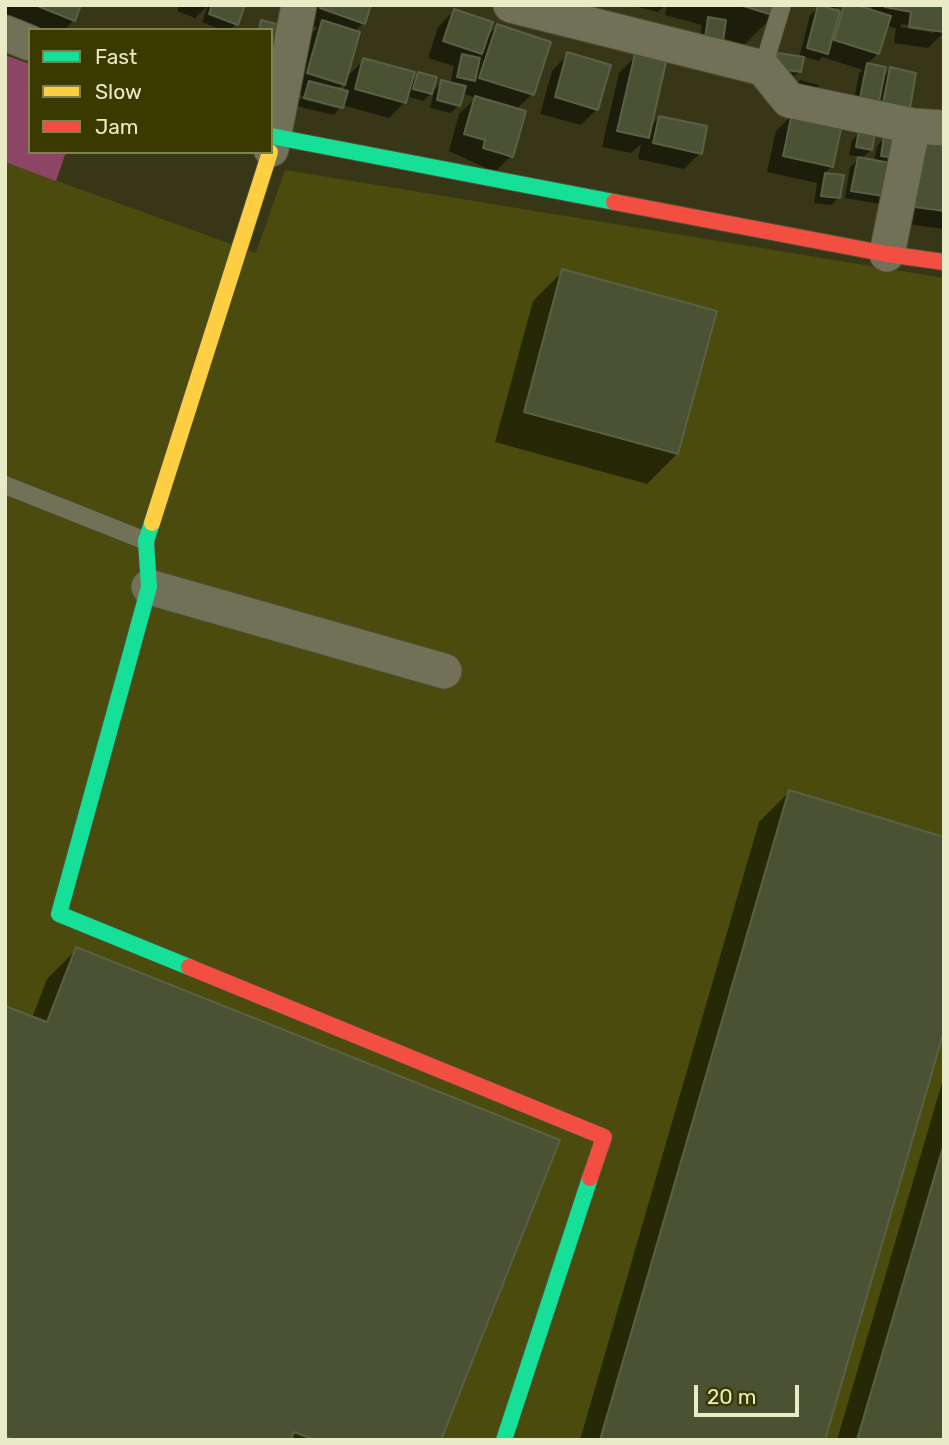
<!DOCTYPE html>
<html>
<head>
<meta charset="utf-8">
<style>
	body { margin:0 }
	#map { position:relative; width:949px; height:1445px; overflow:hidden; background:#373717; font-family:Rubik,sans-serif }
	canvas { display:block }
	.frame { position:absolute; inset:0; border:7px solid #e9ebc7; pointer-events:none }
	.legend { position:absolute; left:28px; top:28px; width:245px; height:126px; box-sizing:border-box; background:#3a3a00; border:2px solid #808150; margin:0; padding:9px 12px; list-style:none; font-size:21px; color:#e9ebc7 }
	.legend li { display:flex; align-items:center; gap:14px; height:35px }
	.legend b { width:35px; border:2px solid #808150 }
	.scale { position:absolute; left:694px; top:1385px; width:105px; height:32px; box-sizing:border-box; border:4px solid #e9ebc7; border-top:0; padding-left:9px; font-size:21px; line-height:24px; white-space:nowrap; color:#e9ebc7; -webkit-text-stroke:5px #3a3a00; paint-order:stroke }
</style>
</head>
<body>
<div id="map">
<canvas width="949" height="1445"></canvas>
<div class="frame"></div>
<ul class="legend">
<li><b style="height:9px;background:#16e098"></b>Fast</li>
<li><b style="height:9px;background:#ffcf43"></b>Slow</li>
<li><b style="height:9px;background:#f24e42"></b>Jam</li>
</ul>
<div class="scale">20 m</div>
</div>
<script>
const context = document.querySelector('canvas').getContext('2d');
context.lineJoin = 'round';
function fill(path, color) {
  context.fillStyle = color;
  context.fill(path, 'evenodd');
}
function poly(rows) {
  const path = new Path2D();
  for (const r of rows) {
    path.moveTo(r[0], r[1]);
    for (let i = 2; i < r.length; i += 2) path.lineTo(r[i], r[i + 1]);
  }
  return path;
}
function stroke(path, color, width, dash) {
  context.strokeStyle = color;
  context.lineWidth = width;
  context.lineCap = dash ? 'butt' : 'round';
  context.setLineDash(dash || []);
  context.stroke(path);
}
fill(poly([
	[5,162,256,253,285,170,944,278,944,1440,5,1440]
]), '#4a4b0d');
fill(poly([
	[5,55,30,64,30,152,66,152,56,181,5,162]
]), '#8d4566');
fill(poly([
	[5,5,79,5,74,20,64,30,41,30,5,16],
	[180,5,208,5,195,18,177,11],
	[208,5,243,5,236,24,230,30,221,30,202,22],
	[311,5,370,5,363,23,354,32,345,79,364,60,411,82,419,74,431,93,442,82,450,84,454,66,428,58,438,27,454,11,486,37,497,26,532,94,516,110,511,156,495,172,449,151,459,114,476,98,462,93,459,105,451,113,430,108,434,90,423,101,406,96,405,102,389,118,342,105,334,115,297,106,299,98,339,109,339,105,300,95,301,92,292,89,306,39,317,28,305,24],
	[346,81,343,92,337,90],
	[630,5,665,5,658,12],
	[667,5,777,5,774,15,744,45,722,38,698,47,702,25,665,15],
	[804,5,838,5,833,11,838,12,845,5,871,12,872,5,944,5,944,41,942,34,928,48,894,43,896,28,886,26,878,53,866,65,884,68,882,78,891,69,908,107,852,110,859,73,863,70,822,57,819,61,802,56,799,71,792,79,770,69,796,73,796,69,771,63,779,55,799,58,810,15,818,8],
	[901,24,934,29,934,33,900,27],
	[568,54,597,109,581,125,540,114,552,71],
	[636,56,650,127,659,117,700,153,684,169,638,159,641,144,631,153,602,147,619,73],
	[800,80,819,85,816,95,792,88],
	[792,115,832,166,824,174,842,177,839,197,831,205,814,203,817,183,767,172,776,131],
	[860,132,871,150,861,159,874,162,877,146,884,138,896,140,880,204,845,198,850,167,860,157,849,155,852,140],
	[944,135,944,229,893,222],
	[563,271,677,454,647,484,495,442,533,301],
	[789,792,823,1440,580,1440,759,822],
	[77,949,439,1440,5,1440,5,1008,32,1018,47,979],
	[944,1076,944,1440,837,1440]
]), '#0007');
const building = poly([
	[35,5,81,5,75,21,35,5],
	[212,5,245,5,238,25,209,14,212,5],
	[321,5,371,5,365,24,320,8,321,5],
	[740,5,779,5,776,16,740,5],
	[818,5,840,11,828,54,807,48,818,5],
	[844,5,856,5,891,16,879,54,834,40,844,5],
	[885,5,944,5,944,32,909,27,911,12,885,7,885,5],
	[454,9,493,22,482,54,443,41,454,9],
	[708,17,726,20,723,42,705,39,708,17],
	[261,20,281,25,274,57,271,56,271,30,259,30,261,20],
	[322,20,360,32,345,85,307,73,322,20],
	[497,24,551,42,534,95,479,78,497,24],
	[567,52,611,65,598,110,555,97,567,52],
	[778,53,804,57,801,72,775,68,778,53],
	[462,54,480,58,475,81,457,77,462,54],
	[635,54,666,62,649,138,617,131,635,54],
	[363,58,415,72,406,103,355,89,363,58],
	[867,63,886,67,878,107,859,103,867,63],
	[890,67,916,73,910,108,883,103,890,67],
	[418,72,437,77,432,94,413,89,418,72],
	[441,80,466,86,460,106,437,100,441,80],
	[309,81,348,91,343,108,304,98,309,81],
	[475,96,526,111,513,157,483,148,485,140,464,134,475,96],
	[792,113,842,124,833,167,783,156,792,113],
	[659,116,707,126,702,154,653,143,659,116],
	[859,130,875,133,872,150,856,147,859,130],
	[921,130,944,133,944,211,908,206,921,130],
	[884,136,898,138,895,158,881,156,884,136],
	[858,157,896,164,890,197,851,191,858,157],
	[825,173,844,175,840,198,821,196,825,173],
	[562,269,717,311,678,454,524,412,562,269],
	[789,790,944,837,944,1031,825,1440,600,1440,789,790],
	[76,947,560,1140,441,1440,315,1440,294,1432,291,1440,15,1440,5,1436,5,1006,47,1022,76,947],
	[944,1144,944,1440,857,1440,944,1144]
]);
fill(building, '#4b5234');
stroke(building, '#5a6045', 2);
const lane = poly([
	[763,68,782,5],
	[5,485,146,541]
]);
const street = poly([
	[511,5,763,68,789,100,913,126,944,128],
	[5,33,30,43],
	[271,149,299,5],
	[887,254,913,126],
	[149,587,444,671]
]);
const fast = poly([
	[271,136,614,202],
	[152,523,146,541,149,587,59,914,189,967],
	[504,1440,590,1178]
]);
const slow = poly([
	[152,523,270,152]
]);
const jam = poly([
	[614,202,887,254,944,262],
	[189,967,604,1137,590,1178]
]);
stroke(lane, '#4f5037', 19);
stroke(street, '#4f5037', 37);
stroke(fast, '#4f5037', 18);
stroke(slow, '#4f5037', 18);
stroke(jam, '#4f5037', 18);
stroke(lane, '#717157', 18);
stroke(street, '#717157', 35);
stroke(fast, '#16e098', 16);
stroke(slow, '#ffcf43', 16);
stroke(jam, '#f24e42', 16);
</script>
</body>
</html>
